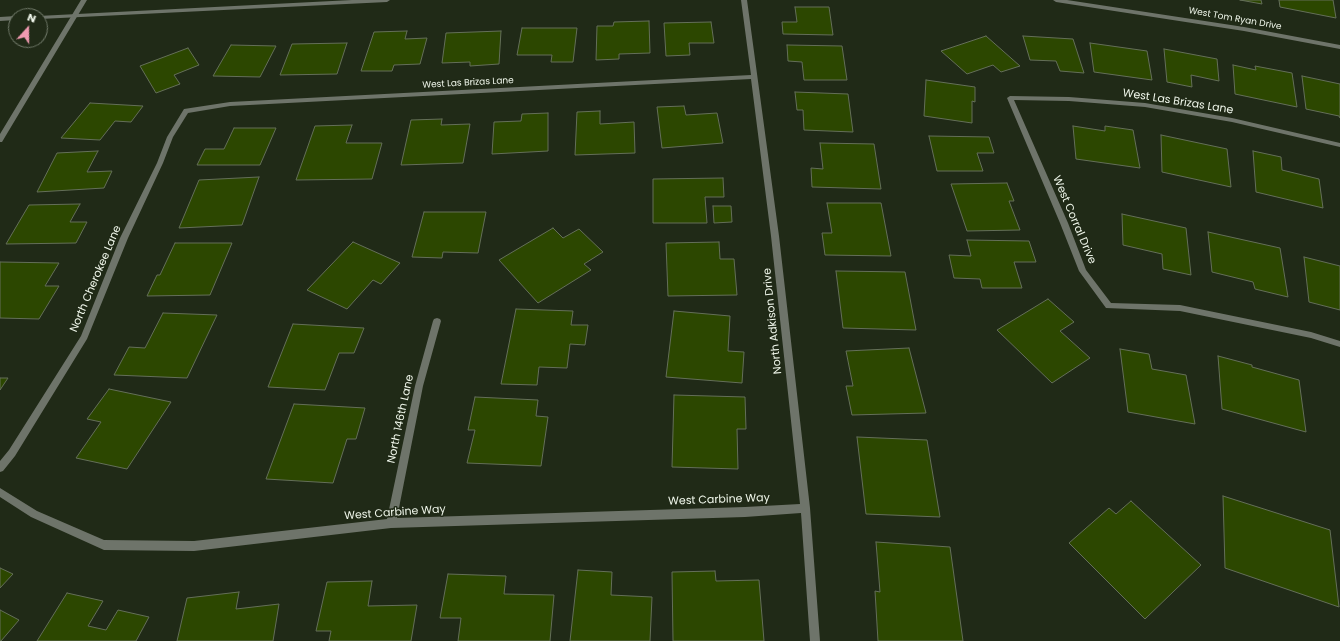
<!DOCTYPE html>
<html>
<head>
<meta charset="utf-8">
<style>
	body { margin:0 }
	#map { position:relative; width:1340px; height:641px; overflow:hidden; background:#202a17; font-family:Poppins,sans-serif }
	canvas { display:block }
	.north { position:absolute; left:8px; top:8px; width:40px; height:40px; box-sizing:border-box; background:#202a17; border:1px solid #737c6c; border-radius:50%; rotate:21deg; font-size:11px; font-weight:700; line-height:16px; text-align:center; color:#f0f7eb }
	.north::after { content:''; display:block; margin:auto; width:14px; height:18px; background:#f19ab1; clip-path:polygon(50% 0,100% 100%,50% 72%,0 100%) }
</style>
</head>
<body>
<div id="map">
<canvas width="1340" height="641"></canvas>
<div class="north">N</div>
</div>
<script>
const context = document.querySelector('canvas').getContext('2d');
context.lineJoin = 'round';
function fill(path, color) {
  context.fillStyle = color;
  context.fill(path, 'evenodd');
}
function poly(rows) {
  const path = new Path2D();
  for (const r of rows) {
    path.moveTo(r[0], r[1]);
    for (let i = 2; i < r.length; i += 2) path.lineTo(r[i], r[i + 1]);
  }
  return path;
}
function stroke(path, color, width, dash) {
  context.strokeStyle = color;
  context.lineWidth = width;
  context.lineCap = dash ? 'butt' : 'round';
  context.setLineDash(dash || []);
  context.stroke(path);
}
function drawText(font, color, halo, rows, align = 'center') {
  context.font = font + ' Poppins,sans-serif';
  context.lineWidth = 3;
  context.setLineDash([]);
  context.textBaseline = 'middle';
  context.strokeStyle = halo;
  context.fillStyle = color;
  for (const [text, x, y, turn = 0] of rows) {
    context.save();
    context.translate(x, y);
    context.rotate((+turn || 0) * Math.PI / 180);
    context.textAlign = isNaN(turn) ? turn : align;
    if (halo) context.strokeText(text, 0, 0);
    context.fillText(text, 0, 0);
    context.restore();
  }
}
const building = poly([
	[1240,0,1261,0,1262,4,1240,0],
	[1279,0,1333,0,1336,18,1280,7,1279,0],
	[795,7,829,7,833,35,783,34,782,22,797,22,795,7],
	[649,21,650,53,619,54,619,59,596,60,597,26,613,26,614,22,649,21],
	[711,22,714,43,689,43,690,55,666,56,664,23,711,22],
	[522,28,577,28,573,62,551,62,552,55,517,55,522,28],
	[407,31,405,39,427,38,420,64,394,65,392,71,361,71,374,32,407,31],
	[501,31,499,64,470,66,470,62,442,63,446,33,501,31],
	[986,36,1020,66,1001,72,993,65,967,74,941,51,986,36],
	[1023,36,1073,39,1084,73,1060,71,1056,61,1030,60,1023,36],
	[347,43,337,74,280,75,292,44,347,43],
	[1090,43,1147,51,1152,80,1094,72,1090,43],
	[231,45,276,46,260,77,213,76,231,45],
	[787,45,842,46,847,80,804,80,802,62,788,61,787,45],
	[188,48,199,65,174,75,180,84,156,93,140,66,188,48],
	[1164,49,1217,59,1219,81,1191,75,1192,87,1167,82,1164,49],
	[1233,65,1256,70,1255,66,1292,73,1297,107,1235,94,1233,65],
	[1302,76,1340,84,1340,118,1339,116,1306,109,1302,76],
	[926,80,975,87,975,102,972,101,972,123,924,116,926,80],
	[795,92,848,94,853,132,804,130,803,110,797,110,795,92],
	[90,103,143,106,131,122,115,121,100,140,61,138,90,103],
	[684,106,686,115,717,113,723,143,662,148,657,107,684,106],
	[600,111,600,124,634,122,635,153,575,155,577,112,600,111],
	[548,113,548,151,492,154,494,122,521,121,522,114,548,113],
	[442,119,441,125,470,124,463,163,401,165,411,120,442,119],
	[352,125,346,143,382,143,372,179,296,180,315,126,352,125],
	[1073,126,1105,131,1105,126,1133,130,1140,168,1076,159,1073,126],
	[234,128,276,128,260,165,197,165,205,149,224,149,234,128],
	[1161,135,1227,149,1231,187,1162,172,1161,135],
	[929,136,989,137,994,153,977,153,983,171,937,171,929,136],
	[820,143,874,144,881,189,812,187,811,168,823,169,820,143],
	[98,151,87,172,112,171,104,188,37,192,57,153,98,151],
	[1253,151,1281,157,1282,170,1319,179,1323,208,1256,192,1253,151],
	[259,177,242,225,179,228,199,180,259,177],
	[723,178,724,197,705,197,707,223,653,223,653,179,723,178],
	[1007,183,1014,201,1009,201,1020,230,967,231,951,184,1007,183],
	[827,203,881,203,891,256,825,255,822,233,832,233,827,203],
	[80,204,70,222,87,222,76,243,6,244,29,205,80,204],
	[713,206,731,206,732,222,714,223,713,206],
	[424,212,486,212,478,253,443,252,442,258,412,257,424,212],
	[1122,214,1186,228,1191,275,1163,269,1162,254,1123,245,1122,214],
	[553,228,563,238,579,229,603,252,584,264,591,270,538,303,499,260,553,228],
	[1208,232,1280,248,1288,297,1255,289,1253,282,1212,272,1208,232],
	[967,240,1029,241,1036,262,1014,262,1022,288,982,288,980,279,954,278,949,255,971,256,967,240],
	[353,242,400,263,381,284,373,280,347,309,307,290,353,242],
	[719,242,720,259,734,259,737,295,668,296,666,243,719,242],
	[175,243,232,243,210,295,147,296,157,275,160,275,175,243],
	[1304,257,1340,266,1340,310,1309,302,1304,257],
	[0,262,59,263,45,286,59,286,39,319,0,318,0,262],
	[836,271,905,272,916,330,843,328,836,271],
	[1048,299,1074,322,1060,331,1090,358,1052,383,997,330,1048,299],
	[516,309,573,311,571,325,588,325,585,345,570,344,567,368,539,367,537,385,501,384,516,309],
	[674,311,730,316,728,351,744,352,742,383,666,377,674,311],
	[163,313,217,315,187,378,114,375,129,347,145,348,163,313],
	[293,324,364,328,354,353,339,353,325,390,268,387,293,324],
	[909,348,926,413,852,415,846,386,853,386,846,351,909,348],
	[1120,349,1149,354,1152,369,1186,375,1195,424,1128,412,1120,349],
	[1218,356,1252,365,1252,367,1299,380,1306,432,1222,409,1218,356],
	[0,378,8,378,0,390,0,378],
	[109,389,171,402,127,469,76,458,101,422,87,419,109,389],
	[674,395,745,397,746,429,737,429,738,469,672,467,674,395],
	[475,397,538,400,536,416,548,417,541,466,467,463,475,430,468,430,475,397],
	[294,404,365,408,356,439,347,439,333,483,266,479,294,404],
	[857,437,927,440,940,517,866,514,857,437],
	[1223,496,1330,530,1339,607,1225,568,1223,496],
	[1131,501,1201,565,1145,619,1069,543,1109,508,1116,514,1131,501],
	[876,542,950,547,963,641,878,641,875,591,880,592,876,542],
	[0,568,13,574,0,588,0,568],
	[578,570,612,572,611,595,652,597,650,641,570,641,578,570],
	[715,571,716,581,759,580,764,641,673,641,672,572,715,571],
	[448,574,506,576,504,594,554,595,550,641,458,641,461,618,440,618,448,574],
	[372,581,368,606,417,605,411,641,329,641,331,631,316,631,327,582,372,581],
	[239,592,236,609,279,604,273,641,177,641,187,598,239,592],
	[67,593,103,601,88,626,106,630,118,610,149,617,136,641,37,641,67,593],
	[0,610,19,620,1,641,0,641,0,610]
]);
fill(building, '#2c4700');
stroke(building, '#646f59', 1);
fill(poly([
	[81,0,87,0,2,142,0,142,0,134,81,0],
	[741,0,747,0,779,236,810,508,820,641,810,641,801,513,745,517,391,528,194,551,104,550,31,517,0,497,0,488,37,511,104,540,194,541,387,519,415,386,433,321,434,319,437,318,440,319,441,321,423,386,397,518,745,507,800,504,771,236,751,79,230,106,188,113,173,137,163,163,128,238,87,339,15,456,3,471,0,472,0,461,9,450,81,336,120,238,157,163,167,137,184,109,230,102,751,75,741,0],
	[1010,96,1069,97,1145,103,1232,118,1340,143,1340,147,1232,122,1145,107,1069,101,1014,100,1068,223,1086,270,1111,303,1180,305,1311,332,1340,341,1340,347,1311,338,1180,311,1106,308,1079,271,1060,223,1007,98,1010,96]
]), '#6e746a');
fill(poly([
	[352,0,390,0,387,2,40,19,40,16,38,16,352,0],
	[1053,0,1067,0,1244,27,1340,45,1340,49,1244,31,1056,2,1053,0],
	[16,16,16,20,0,21,0,17,16,16]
]), '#6e746a');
drawText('9px', '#f0f7eb', '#202a17', [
	["West Tom Ryan Drive",1235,19,10],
	["West Las Brizas Lane",468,83,-3]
]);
drawText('11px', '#f0f7eb', '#202a17', [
	["West Las Brizas Lane",1178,102,9],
	["West Corral Drive",1074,220,67],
	["North Cherokee Lane",96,279,-67],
	["North Adkison Drive",773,321,-96],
	["North 146th Lane",401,419,-78],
	["West Carbine Way",719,500,-2],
	["West Carbine Way",395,513,-4]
]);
</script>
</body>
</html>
